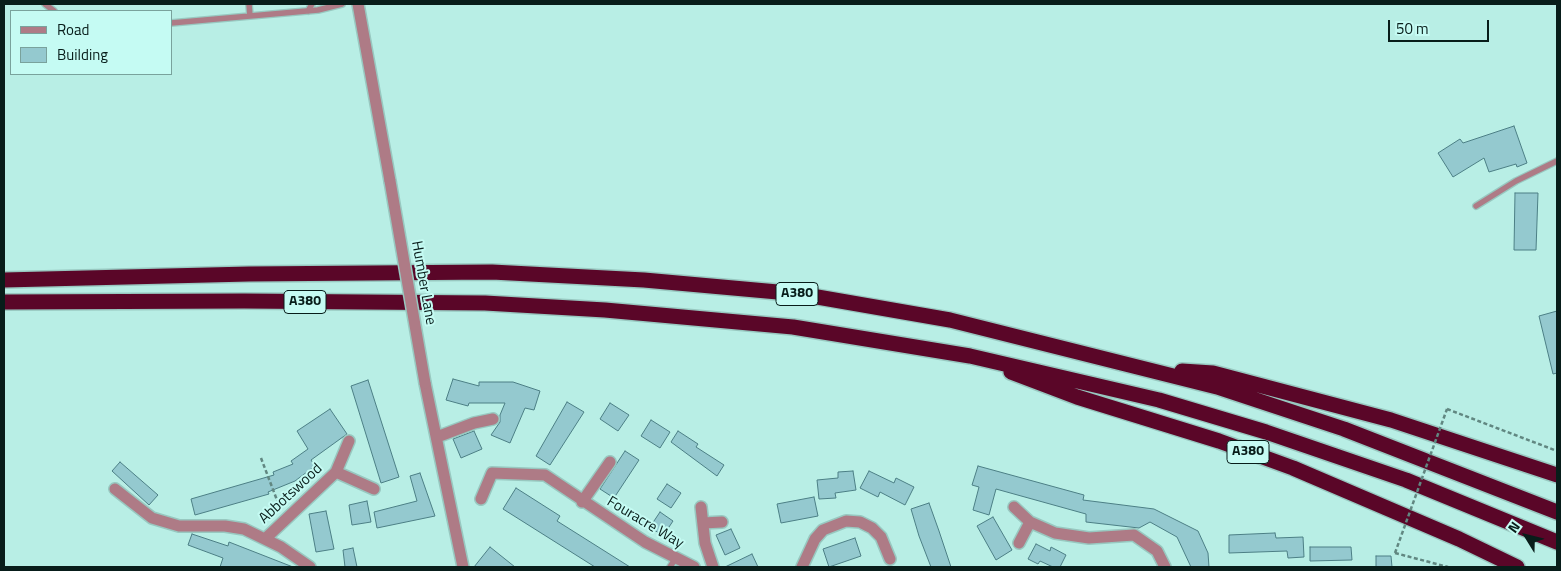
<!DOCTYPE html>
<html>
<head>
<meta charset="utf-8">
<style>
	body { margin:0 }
	#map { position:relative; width:1561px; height:571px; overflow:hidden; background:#b8eee5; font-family:"Titillium Web",sans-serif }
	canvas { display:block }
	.frame { position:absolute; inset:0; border:5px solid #081d1a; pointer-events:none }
	.legend { position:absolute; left:10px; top:10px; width:162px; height:65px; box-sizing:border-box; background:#c5fbf3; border:1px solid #79a29c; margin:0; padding:6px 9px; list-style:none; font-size:15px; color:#081d1a }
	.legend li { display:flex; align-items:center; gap:10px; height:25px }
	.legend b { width:25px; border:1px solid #79a29c }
	.north { position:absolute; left:1501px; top:511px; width:50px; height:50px; -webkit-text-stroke:4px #c5fbf3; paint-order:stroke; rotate:306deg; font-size:14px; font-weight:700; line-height:20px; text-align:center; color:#081d1a }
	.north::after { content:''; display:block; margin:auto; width:18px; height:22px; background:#081d1a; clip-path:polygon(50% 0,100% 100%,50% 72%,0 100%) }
	.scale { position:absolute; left:1388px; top:20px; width:101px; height:22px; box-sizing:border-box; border:2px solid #081d1a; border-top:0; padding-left:6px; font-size:15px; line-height:18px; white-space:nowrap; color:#081d1a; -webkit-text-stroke:4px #c5fbf3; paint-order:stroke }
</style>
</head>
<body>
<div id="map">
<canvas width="1561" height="571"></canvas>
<div class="frame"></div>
<ul class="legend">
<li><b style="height:6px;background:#ae7b86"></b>Road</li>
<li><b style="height:14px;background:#94c9cf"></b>Building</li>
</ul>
<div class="north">N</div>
<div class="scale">50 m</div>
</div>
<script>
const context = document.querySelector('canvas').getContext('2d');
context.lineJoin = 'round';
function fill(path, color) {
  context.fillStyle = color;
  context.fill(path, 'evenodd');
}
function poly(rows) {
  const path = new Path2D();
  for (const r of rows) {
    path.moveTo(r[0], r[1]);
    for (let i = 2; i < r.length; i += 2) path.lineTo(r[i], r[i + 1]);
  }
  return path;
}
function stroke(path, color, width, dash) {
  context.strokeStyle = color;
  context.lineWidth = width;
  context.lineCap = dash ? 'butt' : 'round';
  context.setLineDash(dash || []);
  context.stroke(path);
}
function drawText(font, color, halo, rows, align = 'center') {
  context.font = font + ' "Titillium Web",sans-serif';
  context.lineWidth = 4;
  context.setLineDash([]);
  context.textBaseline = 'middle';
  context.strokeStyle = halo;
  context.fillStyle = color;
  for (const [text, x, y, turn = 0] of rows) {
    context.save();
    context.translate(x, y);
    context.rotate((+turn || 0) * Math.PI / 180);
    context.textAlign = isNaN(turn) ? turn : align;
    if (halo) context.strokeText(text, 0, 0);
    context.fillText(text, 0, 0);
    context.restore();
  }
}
const building = poly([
	[1514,126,1527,163,1517,167,1516,164,1489,172,1484,158,1453,177,1438,153,1460,139,1463,143,1514,126],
	[1515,193,1538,193,1536,250,1514,250,1515,193],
	[1557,311,1557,373,1553,374,1539,316,1557,311],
	[453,379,479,386,479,382,513,382,540,391,534,410,525,408,510,443,491,435,500,422,500,415,505,403,469,403,468,406,446,400,453,379],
	[368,380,399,477,381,483,351,386,368,380],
	[567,402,584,412,550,465,536,456,567,402],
	[610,403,629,415,618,431,600,419,610,403],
	[330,409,347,434,311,460,315,466,295,481,268,492,269,494,195,515,191,499,274,475,273,472,293,464,291,461,308,449,297,431,330,409],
	[651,420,670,432,660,448,641,436,651,420],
	[474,431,482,449,461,458,453,439,474,431],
	[678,431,698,444,696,447,724,465,717,476,671,442,678,431],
	[625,451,639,460,614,498,600,489,625,451],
	[120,462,158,495,149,505,112,471,120,462],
	[978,466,1084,495,1083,500,1154,509,1198,531,1208,553,1209,567,1191,567,1177,537,1150,522,1139,528,1086,522,1086,514,996,489,989,515,973,510,979,487,972,485,978,466],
	[853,471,856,490,835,493,836,498,819,499,817,480,838,478,838,472,853,471],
	[869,471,894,483,896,478,914,487,905,505,880,492,878,497,860,488,869,471],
	[420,473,435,516,377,528,374,512,417,501,410,476,420,473],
	[667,484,681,493,671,508,657,499,667,484],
	[516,488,560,516,557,521,630,567,595,567,503,509,516,488],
	[814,497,818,516,781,523,777,504,814,497],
	[367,501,371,522,352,525,349,505,367,501],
	[929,503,939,531,951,567,931,567,919,536,911,509,929,503],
	[326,511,334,549,316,552,309,514,326,511],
	[660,512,673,521,663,536,650,527,660,512],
	[993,517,1012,550,996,560,977,526,993,517],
	[731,529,740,548,725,555,716,535,731,529],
	[1275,533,1276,538,1303,537,1304,557,1288,558,1287,551,1229,553,1229,535,1275,533],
	[192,534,228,546,229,542,293,567,220,567,223,558,188,545,192,534],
	[855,538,861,556,829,567,823,549,855,538],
	[1036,544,1050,551,1051,547,1066,555,1060,567,1053,567,1040,561,1038,564,1028,559,1036,544],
	[490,547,515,567,474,567,490,547],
	[1310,547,1351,547,1352,560,1310,561,1310,547],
	[353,548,357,567,345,567,343,550,353,548],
	[752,554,758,567,725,567,752,554],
	[1376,556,1391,556,1392,567,1376,567,1376,556]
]);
fill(building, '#94c9cf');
stroke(building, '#4c7f85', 1);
const lane = poly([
	[45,4,54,11],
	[249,4,250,16],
	[308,11,312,4],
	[171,23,318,10,342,4],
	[1476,206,1516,181,1557,161],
	[670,567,675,559]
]);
const street = poly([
	[358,4,390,181],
	[425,383,463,567],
	[437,437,474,423,493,419],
	[336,472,374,489],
	[115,489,152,518,179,526,225,526,244,529,281,547,310,567],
	[481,499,492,473,545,475,645,542,694,567],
	[582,502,610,462],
	[701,507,705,543,713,567],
	[1014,507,1030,522,1055,533,1089,538,1134,535,1157,551,1165,567],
	[703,523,722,522],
	[266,538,336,472,349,441],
	[1019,543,1030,522],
	[802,567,815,539,823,530,846,521,860,522,872,528,881,537,890,559]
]);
const highway = poly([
	[4,280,249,274,492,272,644,280,800,294,950,320,1217,387,1344,429,1557,512],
	[4,302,244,301,485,303,605,310,793,327,970,356,1159,400,1266,432,1406,480,1557,542],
	[1182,371,1213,373,1391,420,1557,475],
	[1011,372,1077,397,1219,441,1293,468,1459,539,1517,567]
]);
stroke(lane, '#98c8c0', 8);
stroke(street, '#98c8c0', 14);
stroke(highway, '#98c8c0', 18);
stroke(poly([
	[1447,409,1557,451],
	[261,458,280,508],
	[1395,553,1448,567]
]), '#618781', 2.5, [4, 2.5]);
stroke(lane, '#ae7b86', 5.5);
stroke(street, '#ae7b86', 11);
stroke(highway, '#5a0628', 15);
const streetBridge = poly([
	[390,181,425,383]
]);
stroke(streetBridge, '#98c8c0', 14, []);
stroke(poly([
	[1395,553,1447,409]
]), '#618781', 2.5, [4, 2.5]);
stroke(streetBridge, '#ae7b86', 11);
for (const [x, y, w] of [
	[797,294,42],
	[305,302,42],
	[1248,452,42]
]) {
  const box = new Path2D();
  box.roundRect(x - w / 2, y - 11.5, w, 23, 4);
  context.fillStyle = '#c5fbf3';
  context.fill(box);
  stroke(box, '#081d1a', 1);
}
drawText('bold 14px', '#081d1a', null, [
	["A380",797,294],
	["A380",305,302],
	["A380",1248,452]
]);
drawText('15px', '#081d1a', '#c5fbf3', [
	["Humber Lane",423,283,80],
	["Abbotswood",291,494,-43],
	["Fouracre Way",645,523,31]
]);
</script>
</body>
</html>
